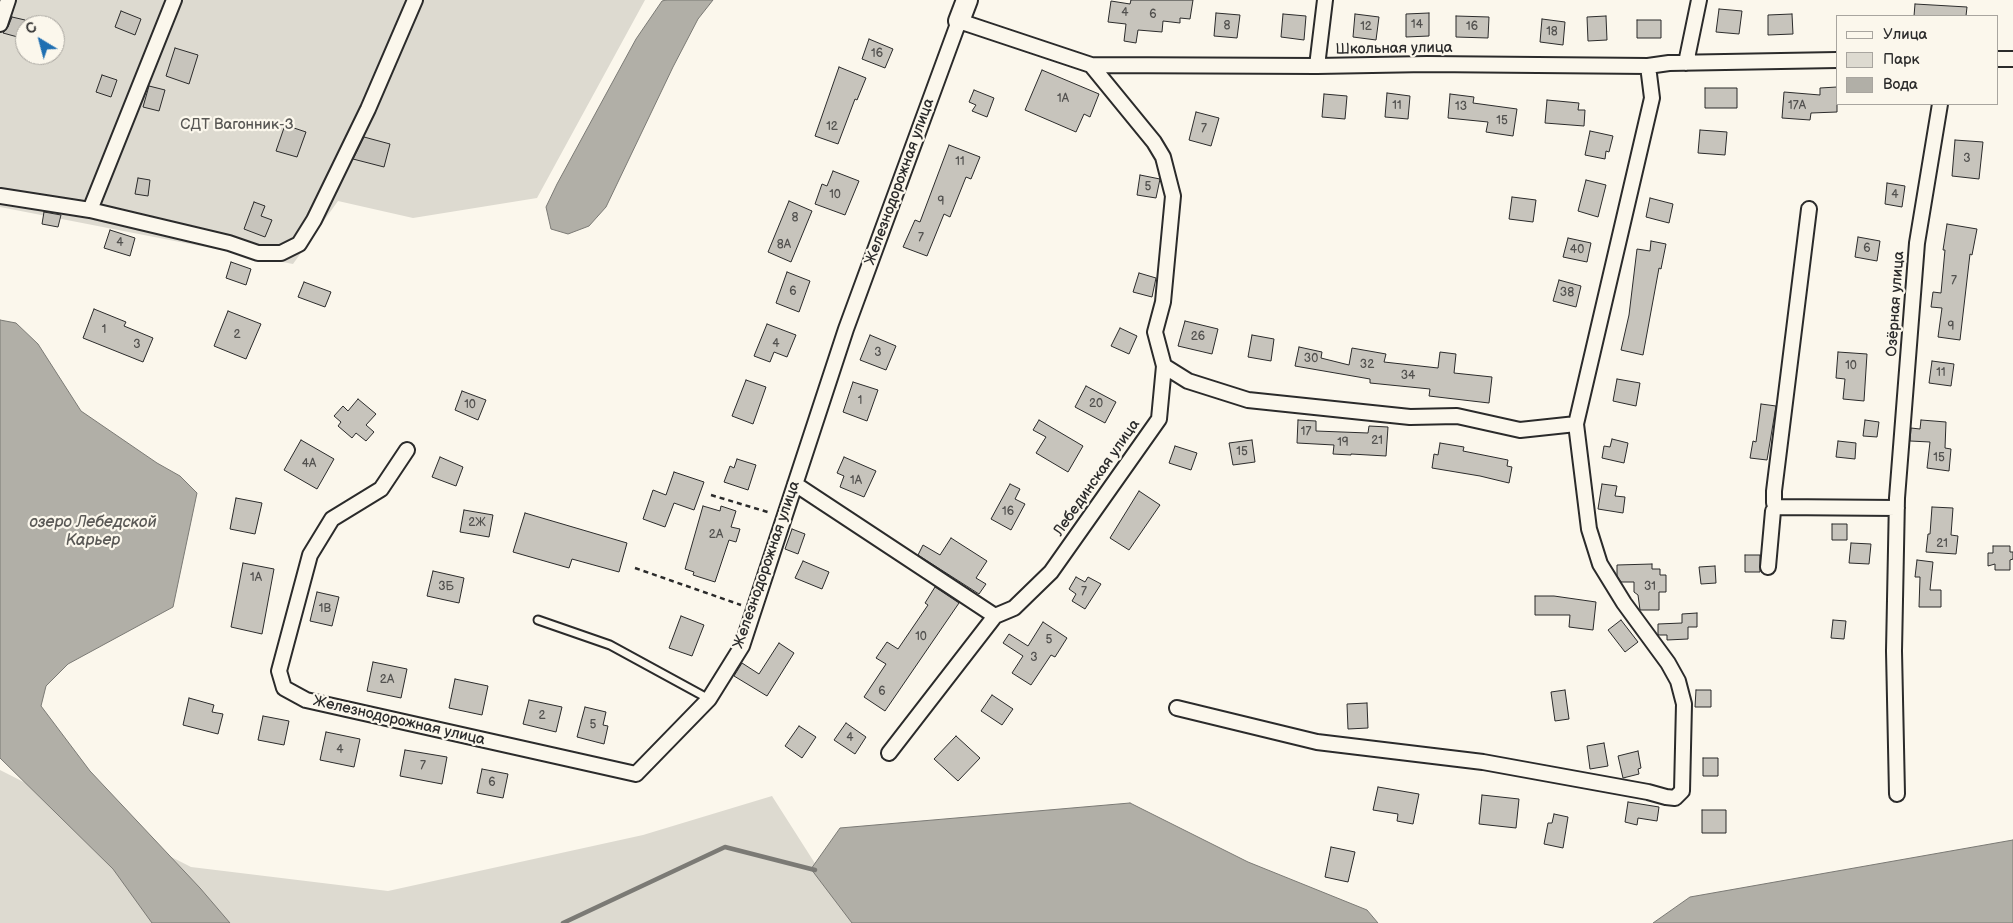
<!DOCTYPE html>
<html>
<head>
<meta charset="utf-8">
<style>
	body { margin:0 }
	#map { position:relative; width:2013px; height:923px; overflow:hidden; background:#fbf7ec; font-family:"Balsamiq Sans",sans-serif }
	canvas { display:block }
	.legend { position:absolute; left:1836px; top:15px; width:162px; height:90px; box-sizing:border-box; background:#fbf7ec; border:1px solid #a8a59f; margin:0; padding:6px 9px; list-style:none; font-size:15px; color:#2b2b2b }
	.legend li { display:flex; align-items:center; gap:10px; height:25px }
	.legend b { width:25px; border:1px solid #a8a59f }
	.north { position:absolute; left:15px; top:15px; width:50px; height:50px; box-sizing:border-box; background:#fbf7ec; border:1px solid #a8a59f; border-radius:50%; rotate:323deg; font-size:14px; font-weight:700; line-height:20px; text-align:center; color:#2b2b2b }
	.north::after { content:''; display:block; margin:auto; width:18px; height:22px; background:#1f6fb2; clip-path:polygon(50% 0,100% 100%,50% 72%,0 100%) }
</style>
</head>
<body>
<div id="map">
<canvas width="2013" height="923"></canvas>
<ul class="legend">
<li><b style="height:6px;background:#fbf7ec"></b>Улица</li>
<li><b style="height:14px;background:#dddad0"></b>Парк</li>
<li><b style="height:14px;background:#b1afa7"></b>Вода</li>
</ul>
<div class="north">С</div>
</div>
<script>
const context = document.querySelector('canvas').getContext('2d');
context.lineJoin = 'round';
function fill(path, color) {
  context.fillStyle = color;
  context.fill(path, 'evenodd');
}
function poly(rows) {
  const path = new Path2D();
  for (const r of rows) {
    path.moveTo(r[0], r[1]);
    for (let i = 2; i < r.length; i += 2) path.lineTo(r[i], r[i + 1]);
  }
  return path;
}
function stroke(path, color, width, dash) {
  context.strokeStyle = color;
  context.lineWidth = width;
  context.lineCap = dash ? 'butt' : 'round';
  context.setLineDash(dash || []);
  context.stroke(path);
}
function drawText(font, color, halo, rows, align = 'center') {
  context.font = font + ' "Balsamiq Sans",sans-serif';
  context.lineWidth = 4.5;
  context.setLineDash([]);
  context.textBaseline = 'middle';
  context.strokeStyle = halo;
  context.fillStyle = color;
  for (const [text, x, y, turn = 0] of rows) {
    context.save();
    context.translate(x, y);
    context.rotate((+turn || 0) * Math.PI / 180);
    context.textAlign = isNaN(turn) ? turn : align;
    if (halo) context.strokeText(text, 0, 0);
    context.fillText(text, 0, 0);
    context.restore();
  }
}
fill(poly([
	[0,0,645,0,537,198,413,218,338,201,293,264,0,207],
	[25,25,55,25,55,55,25,55],
	[0,770,191,867,388,891,643,835,772,796,853,923,0,923]
]), '#dddad0');
const water = poly([
	[666,0,713,0,698,19,673,67,606,207,589,226,568,234,551,229,546,207,557,184,636,39,662,1,666,0],
	[0,320,16,323,38,344,81,411,157,463,180,476,197,493,173,607,68,664,46,686,41,706,90,771,200,888,230,923,152,923,113,869,0,758,0,320],
	[1130,803,1248,862,1367,910,1378,923,852,923,811,869,840,828,1130,803],
	[2013,840,2013,923,1653,923,1690,897,2013,840]
]);
fill(water, '#b1afa7');
stroke(water, '#7b7a75', 1);
stroke(poly([
	[563,923,725,847,815,870]
]), '#7b7a75', 4.5);
const building = poly([
	[1131,0,1193,0,1190,19,1180,18,1180,23,1163,21,1162,32,1138,30,1136,43,1124,41,1126,24,1108,22,1111,1,1130,4,1131,0],
	[1915,4,1967,7,1966,16,1914,16,1915,4],
	[1719,9,1742,11,1739,34,1716,32,1719,9],
	[121,11,141,19,135,35,115,27,121,11],
	[1216,13,1240,15,1237,38,1214,36,1216,13],
	[1429,13,1429,36,1406,37,1406,14,1429,13],
	[1283,14,1306,16,1304,40,1281,37,1283,14],
	[1355,14,1379,17,1376,40,1353,37,1355,14],
	[1792,14,1793,34,1768,35,1768,15,1792,14],
	[1456,16,1489,17,1488,38,1456,37,1456,16],
	[1606,16,1607,40,1588,41,1587,17,1606,16],
	[12,17,25,20,25,39,3,33,8,27,12,17],
	[1542,19,1565,22,1563,45,1540,42,1542,19],
	[1637,20,1661,20,1661,38,1637,38,1637,20],
	[869,39,893,49,885,68,862,59,869,39],
	[175,48,198,55,189,84,166,76,175,48],
	[839,67,866,78,857,100,855,99,838,144,815,136,839,67],
	[1042,70,1099,94,1090,117,1084,114,1076,132,1025,110,1042,70],
	[102,75,117,80,111,97,96,92,102,75],
	[149,86,165,90,159,111,143,107,149,86],
	[1837,87,1837,112,1811,113,1810,120,1782,118,1784,92,1820,95,1820,88,1837,87],
	[1705,88,1737,88,1737,108,1705,108,1705,88],
	[974,90,994,98,987,117,972,111,976,105,969,102,974,90],
	[1387,93,1410,96,1408,119,1385,117,1387,93],
	[1324,94,1347,96,1345,119,1322,117,1324,94],
	[1450,94,1474,97,1473,103,1517,109,1513,136,1486,132,1488,122,1448,118,1450,94],
	[1547,100,1579,103,1578,110,1585,110,1584,126,1545,123,1547,100],
	[1196,112,1219,118,1211,146,1189,140,1196,112],
	[285,125,306,132,297,157,276,151,285,125],
	[1700,130,1727,132,1725,155,1698,153,1700,130],
	[1590,131,1613,136,1609,152,1606,151,1605,159,1585,155,1590,131],
	[364,137,390,144,384,167,353,159,364,137],
	[1955,140,1983,142,1979,179,1952,176,1955,140],
	[949,145,980,157,971,179,966,177,950,217,944,214,927,256,903,247,915,220,920,222,949,145],
	[833,171,859,181,845,215,815,204,822,184,827,186,833,171],
	[1140,175,1160,179,1156,198,1137,195,1140,175],
	[138,178,150,180,148,196,135,194,138,178],
	[1586,180,1606,185,1598,217,1578,211,1586,180],
	[1887,183,1905,186,1902,207,1885,204,1887,183],
	[1512,197,1536,200,1533,222,1509,219,1512,197],
	[1650,198,1673,204,1669,223,1646,217,1650,198],
	[789,201,812,211,791,262,768,252,789,201],
	[254,202,265,206,261,216,272,220,265,237,244,229,254,202],
	[44,212,61,215,58,227,42,224,44,212],
	[1947,224,1977,229,1972,255,1970,254,1960,340,1938,337,1942,308,1931,307,1933,292,1941,293,1945,250,1943,250,1947,224],
	[110,230,135,238,130,256,104,248,110,230],
	[1858,237,1880,241,1877,261,1855,257,1858,237],
	[1568,238,1591,243,1587,262,1563,257,1568,238],
	[1651,241,1666,244,1661,269,1659,268,1643,355,1621,350,1629,315,1637,249,1650,251,1651,241],
	[231,262,251,269,246,285,226,278,231,262],
	[787,272,810,281,799,312,776,303,787,272],
	[1139,273,1156,278,1152,297,1133,292,1139,273],
	[1559,280,1581,286,1576,307,1553,301,1559,280],
	[304,282,331,292,325,307,298,297,304,282],
	[94,309,126,322,124,326,153,338,143,362,83,338,94,309],
	[228,311,261,324,246,359,214,346,228,311],
	[1185,321,1218,329,1212,354,1178,346,1185,321],
	[767,324,796,335,787,357,774,352,770,362,754,356,767,324],
	[1120,328,1137,336,1129,354,1111,346,1120,328],
	[870,335,896,346,886,370,860,360,870,335],
	[1252,335,1274,339,1271,361,1248,357,1252,335],
	[1299,347,1322,352,1321,358,1349,365,1352,348,1386,354,1384,362,1438,368,1440,352,1456,354,1454,373,1492,377,1489,403,1429,396,1430,389,1370,383,1370,379,1295,366,1299,347],
	[1838,352,1867,354,1864,401,1843,399,1845,379,1836,378,1838,352],
	[1932,361,1954,364,1951,386,1929,383,1932,361],
	[1617,379,1640,383,1636,406,1613,401,1617,379],
	[746,380,766,387,753,424,732,416,746,380],
	[853,382,878,390,867,421,843,412,853,382],
	[1086,386,1116,402,1105,423,1075,407,1086,386],
	[462,391,486,400,478,420,455,410,462,391],
	[358,399,376,414,366,425,374,432,366,441,356,433,352,438,338,426,341,422,334,416,343,406,348,411,358,399],
	[1761,404,1776,406,1767,460,1750,458,1753,441,1756,442,1761,404],
	[1039,420,1083,446,1068,472,1036,453,1046,437,1033,430,1039,420],
	[1298,420,1316,421,1316,431,1368,433,1369,426,1388,427,1386,456,1351,454,1351,455,1333,454,1334,445,1297,443,1298,420],
	[1865,420,1879,422,1877,437,1863,436,1865,420],
	[1921,420,1946,422,1945,448,1951,449,1949,471,1927,468,1930,442,1910,441,1911,428,1920,429,1921,420],
	[1612,439,1628,443,1624,463,1602,458,1604,446,1610,447,1612,439],
	[301,440,334,459,317,489,284,470,301,440],
	[1252,440,1255,462,1233,465,1229,443,1252,440],
	[1838,441,1856,443,1855,459,1836,457,1838,441],
	[1440,443,1464,447,1463,451,1508,460,1507,466,1512,467,1509,483,1480,476,1432,468,1434,454,1438,455,1440,443],
	[1175,446,1197,453,1191,470,1169,463,1175,446],
	[440,457,463,467,456,486,432,477,440,457],
	[844,457,876,471,864,497,840,487,844,476,837,473,844,457],
	[737,459,756,465,748,490,724,482,730,466,734,468,737,459],
	[674,472,704,482,694,510,674,503,665,527,643,519,653,490,666,495,674,472],
	[1010,484,1020,489,1015,499,1025,504,1011,530,991,519,1010,484],
	[1602,484,1617,486,1615,496,1625,497,1623,513,1598,509,1602,484],
	[1139,491,1160,505,1129,550,1110,538,1139,491],
	[236,498,262,503,255,534,230,529,236,498],
	[703,506,720,511,721,506,736,511,731,527,740,529,736,542,729,540,715,582,693,575,694,572,685,569,703,506],
	[1932,507,1953,508,1951,535,1958,536,1956,554,1926,552,1928,534,1930,534,1932,507],
	[464,510,493,515,489,537,460,532,464,510],
	[525,513,627,543,619,572,572,559,569,568,513,552,525,513],
	[1832,524,1847,524,1847,540,1832,540,1832,524],
	[792,529,805,534,798,554,785,549,792,529],
	[951,538,987,561,976,578,986,584,979,594,918,555,923,545,940,555,951,538],
	[1851,543,1871,544,1869,564,1849,563,1851,543],
	[1993,546,2010,546,2010,552,2013,552,2013,559,2010,560,2010,570,1995,570,1995,564,1988,566,1988,553,1993,553,1993,546],
	[1745,555,1760,555,1760,572,1745,572,1745,555],
	[1917,560,1933,562,1930,590,1941,590,1941,607,1919,607,1920,577,1915,577,1917,560],
	[803,561,829,572,822,589,795,578,803,561],
	[243,563,274,569,262,634,231,627,243,563],
	[1652,564,1652,569,1660,569,1660,575,1666,575,1666,592,1659,592,1659,610,1640,610,1638,595,1634,592,1634,582,1621,582,1617,576,1617,565,1652,564],
	[1715,566,1716,583,1701,584,1699,567,1715,566],
	[433,571,464,578,459,603,427,596,433,571],
	[1076,577,1085,582,1088,577,1101,584,1085,609,1072,601,1076,594,1069,589,1076,577],
	[935,587,959,603,885,711,864,697,886,664,876,658,887,642,898,649,928,605,925,603,935,587],
	[317,592,339,597,332,626,310,621,317,592],
	[1535,596,1554,596,1596,602,1593,630,1569,627,1570,615,1535,615,1535,596],
	[1697,613,1697,627,1688,627,1688,639,1667,640,1667,635,1658,635,1658,624,1682,623,1682,614,1697,613],
	[681,616,704,625,692,656,669,648,681,616],
	[1621,620,1638,642,1625,652,1608,630,1621,620],
	[1833,620,1846,621,1844,639,1831,638,1833,620],
	[1043,622,1067,638,1055,657,1051,655,1031,685,1012,673,1023,656,1003,643,1009,634,1028,646,1043,622],
	[779,643,794,653,767,696,734,676,742,663,759,674,779,643],
	[373,662,407,669,401,698,367,691,373,662],
	[455,679,488,686,482,715,449,708,455,679],
	[1565,690,1569,719,1555,721,1551,692,1565,690],
	[1696,690,1711,690,1711,707,1695,707,1696,690],
	[992,695,1013,709,1002,725,981,711,992,695],
	[189,698,214,705,212,712,223,714,218,734,183,725,189,698],
	[529,700,562,707,556,732,523,724,529,700],
	[1367,703,1368,728,1348,729,1347,704,1367,703],
	[585,707,606,712,603,725,608,726,604,744,577,737,585,707],
	[263,716,289,721,284,745,258,740,263,716],
	[846,723,866,737,855,754,834,740,846,723],
	[799,726,816,737,802,758,785,746,799,726],
	[326,732,360,739,354,767,320,760,326,732],
	[956,736,980,758,958,781,934,759,956,736],
	[1604,743,1608,766,1590,769,1587,746,1604,743],
	[405,750,447,757,442,784,400,776,405,750],
	[1638,751,1641,768,1638,769,1639,774,1623,778,1618,756,1638,751],
	[1703,758,1718,758,1718,776,1703,776,1703,758],
	[482,769,508,774,503,798,477,793,482,769],
	[1378,787,1419,794,1413,824,1397,821,1398,814,1373,810,1378,787],
	[1482,795,1519,799,1516,828,1479,824,1482,795],
	[1628,802,1659,807,1657,821,1638,818,1637,825,1625,822,1628,802],
	[1702,810,1726,810,1726,833,1702,833,1702,810],
	[1554,814,1568,817,1563,848,1544,844,1548,823,1552,823,1554,814],
	[1331,847,1355,852,1348,882,1325,877,1331,847]
]);
fill(building, '#c7c4bc');
stroke(building, '#2b2b2b', 1);
const lane = poly([
	[538,620,610,645,709,699]
]);
const street = poly([
	[0,24,8,0],
	[1997,59,2013,59],
	[1686,63,1699,0],
	[1091,65,1154,142,1163,157,1173,196,1163,302,1155,332,1164,366],
	[1317,66,1325,0],
	[0,196,90,210,229,243,258,253,281,253,299,244,314,220,368,109,415,0],
	[90,210,174,0],
	[407,450,381,489,332,519,310,555,279,671,284,688,306,700,636,774,709,699,742,646,846,329,959,21,1091,65,1317,66,1427,64,1648,66,1669,63,1837,60],
	[795,484,995,616],
	[1777,507,1774,503,1774,491,1809,209],
	[1777,507,1897,508],
	[1768,567,1773,511,1777,507],
	[1177,708,1317,742,1483,762,1648,792,1666,797,1675,798,1682,791,1684,704,1678,681,1668,663,1624,603,1600,564,1589,529,1576,424,1652,98,1648,66],
	[889,753,995,616,1014,608,1051,572,1159,419,1164,366,1188,381,1248,400,1410,417,1457,416,1520,430,1576,424],
	[1897,794,1894,651,1897,498,1917,243,1940,104]
]);
const secondary = poly([
	[959,21,967,0]
]);
stroke(lane, '#2b2b2b', 11);
stroke(street, '#2b2b2b', 18);
stroke(secondary, '#2b2b2b', 24);
stroke(poly([
	[711,495,771,513],
	[635,568,741,605]
]), '#2b2b2b', 2.5, [5, 4]);
stroke(lane, '#fbf7ec', 7);
stroke(street, '#fbf7ec', 14);
stroke(secondary, '#fbf7ec', 20);
drawText('12px', '#52514f', null, [
	["4",1125,13],
	["6",1153,15],
	["14",1417,25],
	["8",1227,26],
	["12",1366,27],
	["16",1472,27],
	["18",1552,32],
	["16",877,54],
	["1А",1063,99],
	["11",1397,106],
	["17А",1797,106],
	["13",1461,107],
	["15",1502,121],
	["12",832,127],
	["7",1204,129],
	["3",1967,159],
	["11",960,162],
	["5",1148,187],
	["10",835,195],
	["4",1895,195],
	["9",941,202],
	["8",795,218],
	["7",921,238],
	["4",120,243],
	["8А",784,245],
	["6",1867,249],
	["40",1577,250],
	["7",1954,281],
	["6",793,292],
	["38",1567,293],
	["9",1951,327],
	["1",104,330],
	["2",237,335],
	["26",1198,337],
	["4",776,344],
	["3",137,345],
	["3",878,353],
	["30",1311,359],
	["32",1367,365],
	["10",1851,366],
	["11",1941,373],
	["34",1408,376],
	["1",860,401],
	["20",1096,404],
	["10",470,405],
	["17",1306,432],
	["21",1377,441],
	["19",1343,443],
	["15",1242,452],
	["15",1939,458],
	["4А",309,464],
	["1А",856,481],
	["16",1008,512],
	["2Ж",477,523],
	["2А",716,535],
	["21",1942,544],
	["1А",256,578],
	["3Б",446,587],
	["31",1650,587],
	["7",1084,592],
	["1В",325,609],
	["10",921,637],
	["5",1049,640],
	["3",1034,658],
	["2А",387,680],
	["6",882,692],
	["2",542,716],
	["5",593,725],
	["4",850,738],
	["4",340,750],
	["7",423,766],
	["6",492,783]
]);
drawText('15px', '#2b2b2b', '#fbf7ec', [
	["Школьная улица",1394,49,-1],
	["Железнодорожная улица",900,182,-70],
	["Озёрная улица",1896,304,-86],
	["Лебединская улица",1097,478,-55],
	["Железнодорожная улица",767,565,-71],
	["Железнодорожная улица",399,721,13]
]);
drawText('15px', '#585754', '#fbf7ec', [
	["СДТ Вагонник-3",237,125]
]);
drawText('italic 16px', '#5a5956', '#fbf7ec', [
	["озеро Лебедской",93,523],
	["Карьер",93,541]
]);
</script>
</body>
</html>
